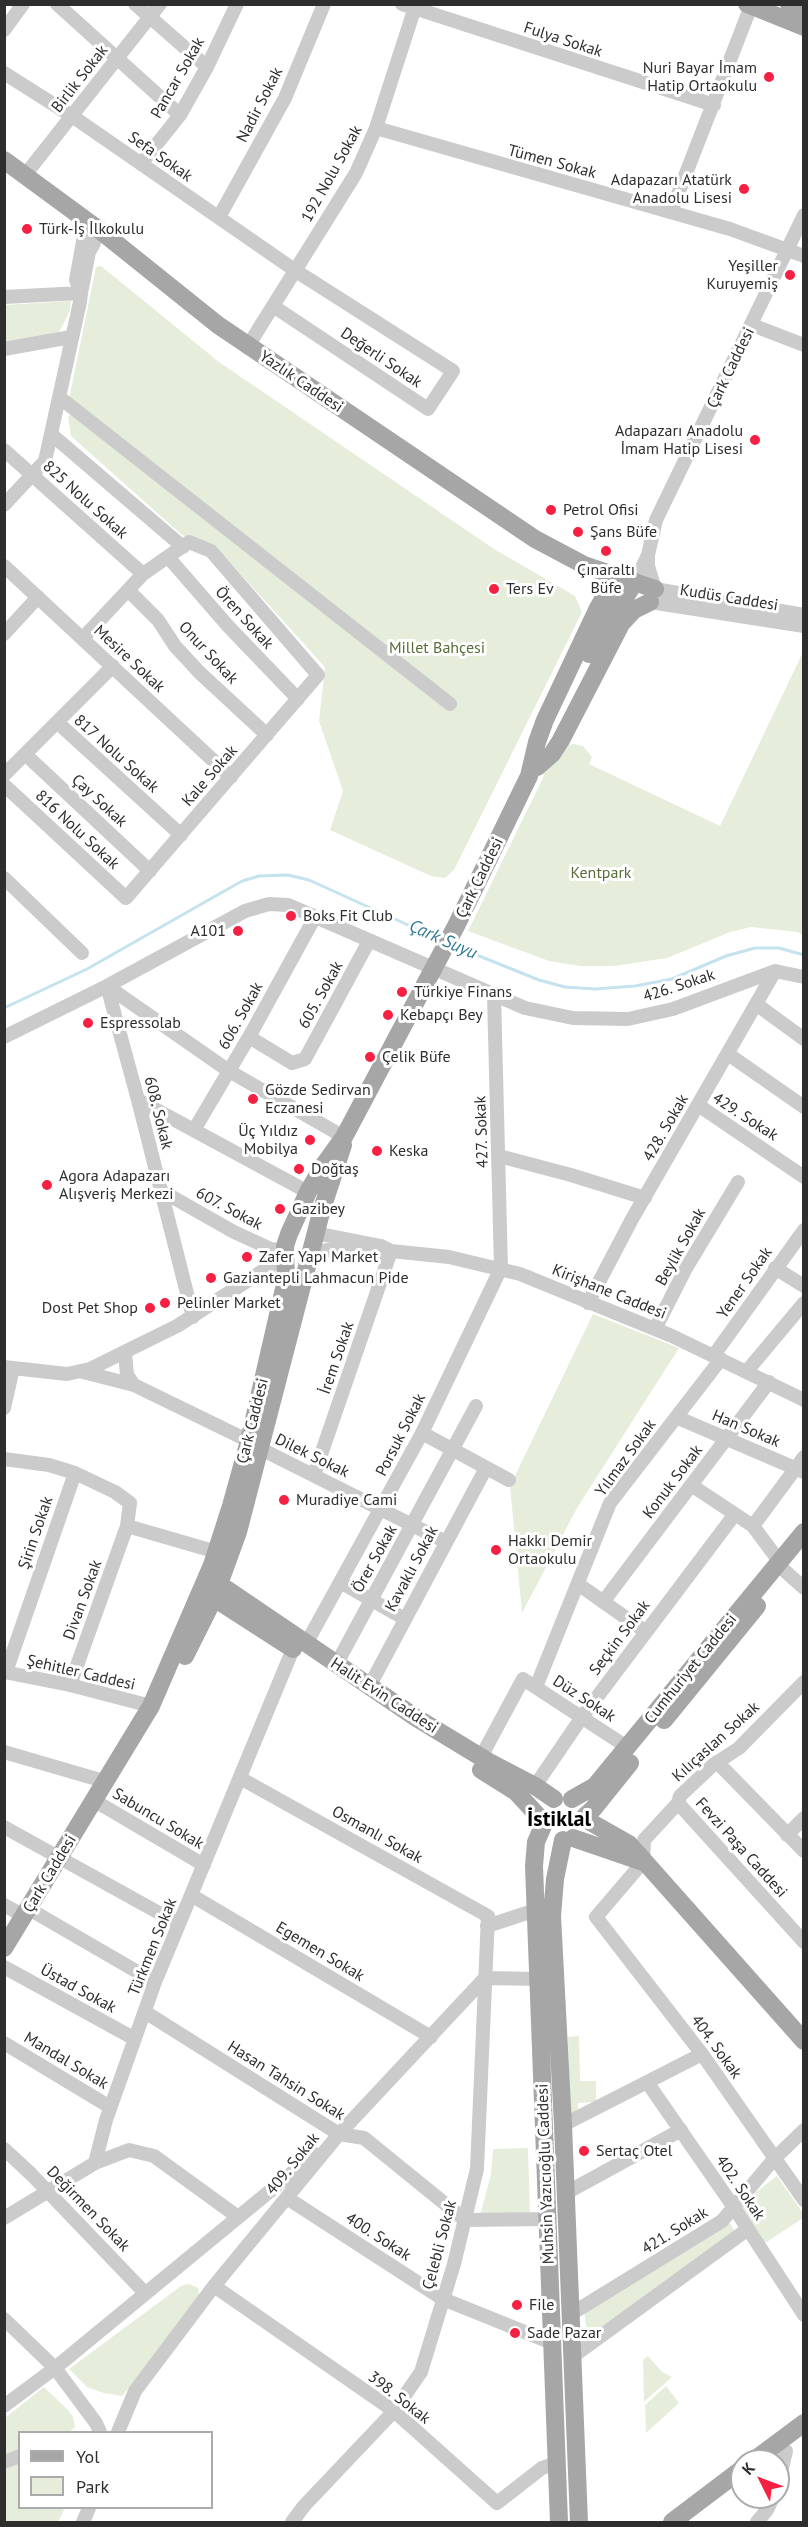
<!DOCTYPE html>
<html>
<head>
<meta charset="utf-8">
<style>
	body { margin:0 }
	#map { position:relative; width:808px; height:2527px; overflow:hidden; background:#fff; font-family:"PT Sans",sans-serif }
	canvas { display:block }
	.frame { position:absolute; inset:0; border:6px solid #2e2e2e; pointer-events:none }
	.legend { position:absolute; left:18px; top:2431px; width:195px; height:78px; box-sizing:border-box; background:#fff; border:2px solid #ababab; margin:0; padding:8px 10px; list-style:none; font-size:18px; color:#2e2e2e }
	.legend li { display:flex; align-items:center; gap:12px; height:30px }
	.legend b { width:30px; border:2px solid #ababab }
	.north { position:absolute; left:730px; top:2449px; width:60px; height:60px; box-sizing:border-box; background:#fff; border:2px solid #ababab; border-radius:50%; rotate:312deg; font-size:16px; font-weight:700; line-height:24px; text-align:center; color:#2e2e2e }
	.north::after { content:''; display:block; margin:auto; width:21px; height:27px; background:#f62042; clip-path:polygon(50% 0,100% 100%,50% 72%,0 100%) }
</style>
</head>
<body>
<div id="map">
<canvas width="808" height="2527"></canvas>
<div class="frame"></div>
<ul class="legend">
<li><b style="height:8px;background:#a6a6a6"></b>Yol</li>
<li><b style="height:16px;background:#e6eddb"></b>Park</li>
</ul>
<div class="north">K</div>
</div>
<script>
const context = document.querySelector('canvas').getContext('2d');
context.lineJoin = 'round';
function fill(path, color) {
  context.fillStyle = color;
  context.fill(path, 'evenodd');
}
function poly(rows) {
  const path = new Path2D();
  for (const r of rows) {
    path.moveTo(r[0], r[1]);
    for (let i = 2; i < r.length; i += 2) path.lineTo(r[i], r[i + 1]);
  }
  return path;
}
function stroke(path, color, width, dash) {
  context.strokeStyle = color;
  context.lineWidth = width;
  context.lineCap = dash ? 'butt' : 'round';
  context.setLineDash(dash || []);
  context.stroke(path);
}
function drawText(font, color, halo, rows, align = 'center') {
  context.font = font + ' "PT Sans",sans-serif';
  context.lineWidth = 6;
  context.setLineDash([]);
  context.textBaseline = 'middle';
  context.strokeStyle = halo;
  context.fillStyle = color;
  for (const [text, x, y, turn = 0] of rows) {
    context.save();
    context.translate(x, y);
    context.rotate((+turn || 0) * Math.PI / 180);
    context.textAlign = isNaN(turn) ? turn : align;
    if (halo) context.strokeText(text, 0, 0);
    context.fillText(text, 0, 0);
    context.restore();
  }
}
fill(poly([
	[101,266,219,362,494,549,575,596,582,612,454,870,445,878,431,876,330,830,343,791,319,721,325,667,216,547,182,535,71,436,68,417,78,405,69,399,96,267],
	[71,301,70,311,59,332,5,343,5,305],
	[803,652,803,935,797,932,751,927,730,932,667,958,614,966,580,966,549,961,468,931,544,776,543,774,560,747,574,744,583,746,592,757,589,764,720,826],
	[593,1314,679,1348,577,1508,522,1613,510,1486],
	[579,2036,580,2081,596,2081,596,2102,578,2103,578,2115,570,2113,568,2037],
	[528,2148,530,2212,480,2215,491,2175,493,2149],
	[777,2176,803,2213,803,2218,762,2245,738,2206],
	[730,2223,736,2233,588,2341,584,2310],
	[189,2284,198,2288,199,2296,178,2328,122,2396,104,2393,87,2387,69,2369,181,2286],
	[648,2356,662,2372,672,2377,644,2402,643,2360],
	[666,2386,679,2403,646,2433,645,2405],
	[44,2387,68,2410,73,2417,75,2427,69,2432,20,2432,19,2451,5,2457,5,2418],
	[19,2461,20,2508,65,2508,58,2522,5,2522,4,2470]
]), '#e6eddb');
stroke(poly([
	[452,945,539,980,565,987,595,989,635,986,672,979,726,956,755,948,779,948,804,955],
	[4,1008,87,969,242,881,259,876,288,875,309,880,441,940]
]), '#c5e2ef', 3);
stroke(poly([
	[57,4,180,115],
	[135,4,207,67],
	[402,4,714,105],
	[4,30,23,4],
	[4,73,72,116,296,271,453,371,428,409,273,306],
	[376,128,730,229,804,256],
	[141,164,180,115,207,67,237,4],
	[25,175,160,4],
	[671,212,751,6],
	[219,217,285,98,324,4],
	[4,297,81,293,89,252,94,243],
	[752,325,804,345],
	[248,346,356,173,376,128,416,4],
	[4,349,71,337],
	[59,397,450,704],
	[51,434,183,547],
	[4,450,143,574],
	[4,505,45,461,80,302,81,293,76,280,84,236],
	[648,556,648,566,655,589,804,615],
	[168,557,228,626,298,699],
	[4,566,231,777],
	[635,582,648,555,656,520,804,215],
	[128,590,158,620,175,646,199,672,267,735],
	[650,602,804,626],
	[4,634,38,597],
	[57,722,181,835],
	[25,754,150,871],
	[4,775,113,666],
	[4,785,126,898,318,675,211,551,189,542,143,574,83,638],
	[4,878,82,953],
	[107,986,138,1100,193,1317],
	[107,986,229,1071,344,1137],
	[756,1004,804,1039],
	[4,1037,107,986,245,911,269,904,288,905,525,1008,573,1018,628,1019,673,1009,775,971,804,977],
	[249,1037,292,1063,305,1059,369,941],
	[728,1054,804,1107],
	[138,1100,308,1192],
	[698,1105,804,1177],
	[194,1130,249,1037,315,917],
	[499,1156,571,1175,645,1198],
	[160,1190,234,1232,271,1249,286,1251],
	[315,1233,381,1246,389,1250],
	[311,1253,328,1250,375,1254,391,1251,449,1257,520,1274,672,1336,804,1400],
	[775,1268,804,1286],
	[588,1303,632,1219,775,971],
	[655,1329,685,1270,738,1182],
	[125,1353,127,1375,134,1385],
	[714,1355,804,1230],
	[4,1367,67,1374,90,1369,177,1326,286,1256],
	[747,1371,804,1303],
	[83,1372,134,1385,249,1441],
	[4,1408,13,1368],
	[676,1417,804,1472],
	[422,1433,509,1480],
	[261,1449,446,1542],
	[4,1459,49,1465,75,1473,115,1492,130,1503,127,1526,217,1552],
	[314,1475,391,1251],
	[691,1485,753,1526,779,1561],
	[753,1526,804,1457],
	[785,1571,804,1588],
	[340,1582,405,1619],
	[578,1584,646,1632],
	[603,1602,769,1382],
	[306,1644,422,1433,501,1268,494,995],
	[336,1665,476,1406],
	[4,1672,70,1685,151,1706],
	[6,1672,75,1473],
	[804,1682,739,1748,713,1765,680,1796,678,1803,644,1840,643,1862,596,1917,702,2054,804,2200],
	[70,1685,127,1526],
	[369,1687,486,1468],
	[536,1687,610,1503,721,1359],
	[4,1752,107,1782],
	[481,1757,523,1679,627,1747],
	[717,1762,804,1851],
	[240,1778,488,1916,477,2169,454,2264,421,2372,394,2411,304,2506,292,2522],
	[535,1786,582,1717,735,1514],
	[95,1801,204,1865],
	[678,1803,804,1942],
	[4,1827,179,1924],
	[787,1835,804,1818],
	[191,1895,431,2037],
	[4,1905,24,1916],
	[29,1909,155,1982],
	[487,1926,536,1910],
	[4,1967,135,2039],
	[145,2012,339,2134,364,2138,465,2220,548,2219],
	[4,2043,110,2107],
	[647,2082,733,2206,804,2315],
	[563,2125,702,2054],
	[4,2149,31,2174,145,2293],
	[95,2163,129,2150,154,2156,238,2217],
	[566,2193,681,2130],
	[287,2198,443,2299,552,2343],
	[4,2218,95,2163,106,2120,155,1982,293,1649],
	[214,2286,394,2411,497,2503,542,2468,557,2463],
	[571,2314,722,2221,774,2159,804,2130],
	[4,2319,55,2368,96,2423,100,2432],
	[572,2357,748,2229],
	[4,2406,55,2368,315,2154],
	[118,2432,135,2391,214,2286,339,2134,485,1978,539,1979],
	[4,2462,20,2456],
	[778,2486,786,2451],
	[83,2522,89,2508],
	[757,2522,767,2510,773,2497]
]), '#cbcbcb', 14);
stroke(poly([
	[747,4,804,27],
	[789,4,804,10],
	[4,160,102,232,218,325,535,539,584,565,655,589],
	[589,654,635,582],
	[537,767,552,754,561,740,621,624,634,610,650,602],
	[210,1578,415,1717,489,1762,535,1786,554,1799],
	[206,1593,293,1649],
	[185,1656,214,1598,238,1532,322,1209,343,1145],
	[664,1720,757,1606],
	[481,1770,516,1792,541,1819],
	[572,1799,595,1786,804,1532],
	[585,1816,593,1809,630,1763],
	[585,1819,629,1844,804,2041],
	[543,1826,536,1842,534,1866,559,2522],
	[573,1838,643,1862],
	[563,1840,555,1879,552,1916,563,2125,579,2522],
	[4,1948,151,1706,212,1565,231,1506,249,1441,286,1280,285,1246,289,1234,308,1192,323,1166,344,1137,456,926,529,776,537,742,545,720,597,610,616,576],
	[753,2461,804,2423],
	[672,2522,742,2469]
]), '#a6a6a6', 18);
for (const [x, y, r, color] of [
	[769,77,6,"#f62042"],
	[744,189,6,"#f62042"],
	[27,229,6,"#f62042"],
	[790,275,6,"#f62042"],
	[755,440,6,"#f62042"],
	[551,510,6,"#f62042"],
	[578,532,6,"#f62042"],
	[606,551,6,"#f62042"],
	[494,589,6,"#f62042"],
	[291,916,6,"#f62042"],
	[238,931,6,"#f62042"],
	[402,992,6,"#f62042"],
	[388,1015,6,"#f62042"],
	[88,1023,6,"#f62042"],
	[370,1057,6,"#f62042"],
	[253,1099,6,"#f62042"],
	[310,1140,6,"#f62042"],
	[377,1151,6,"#f62042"],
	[299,1169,6,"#f62042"],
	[47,1185,6,"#f62042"],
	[280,1209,6,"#f62042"],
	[247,1257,6,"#f62042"],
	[211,1278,6,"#f62042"],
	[165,1303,6,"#f62042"],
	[150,1308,6,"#f62042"],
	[284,1500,6,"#f62042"],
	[496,1550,6,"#f62042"],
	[584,2151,6,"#f62042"],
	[517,2305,6,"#f62042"],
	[515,2333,6,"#f62042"]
]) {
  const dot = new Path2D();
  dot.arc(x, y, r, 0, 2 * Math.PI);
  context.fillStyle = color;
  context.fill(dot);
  stroke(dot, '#fff', 2);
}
drawText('16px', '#2e2e2e', '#fff', [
	["Fulya Sokak",563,40,18],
	["Pancar Sokak",178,78,-60],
	["Birlik Sokak",80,79,-52],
	["Nadir Sokak",260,105,-63],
	["Sefa Sokak",160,157,35],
	["Tümen Sokak",552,162,15],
	["192 Nolu Sokak",332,174,-61],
	["Değerli Sokak",381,358,34],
	["Çark Caddesi",731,368,-64],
	["Yazlık Caddesi",301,382,34],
	["825 Nolu Sokak",85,500,42],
	["Kudüs Caddesi",729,598,9],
	["Ören Sokak",244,618,48],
	["Onur Sokak",208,653,47],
	["Mesire Sokak",129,659,43],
	["817 Nolu Sokak",116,754,42],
	["Kale Sokak",210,776,-49],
	["Çay Sokak",99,801,43],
	["816 Nolu Sokak",77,830,43],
	["Çark Caddesi",480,878,-64],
	["426. Sokak",679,986,-18],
	["605. Sokak",321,995,-61],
	["606. Sokak",241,1016,-61],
	["608. Sokak",158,1113,76],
	["429. Sokak",745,1117,33],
	["428. Sokak",666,1128,-60],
	["427. Sokak",482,1132,-92],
	["607. Sokak",229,1209,28],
	["Beylik Sokak",681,1247,-61],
	["Yener Sokak",745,1283,-55],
	["Kirişhane Caddesi",609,1292,22],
	["İrem Sokak",337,1358,-71],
	["Çark Caddesi",253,1421,-76],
	["Han Sokak",746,1429,23],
	["Porsuk Sokak",401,1435,-63],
	["Dilek Sokak",312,1456,26],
	["Yılmaz Sokak",626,1458,-54],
	["Konuk Sokak",673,1482,-53],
	["Şirin Sokak",36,1533,-71],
	["Örer Sokak",375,1559,-61],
	["Kavaklı Sokak",412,1569,-62],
	["Divan Sokak",83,1600,-70],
	["Seçkin Sokak",620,1638,-53],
	["Cumhuriyet Caddesi",691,1669,-51],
	["Şehitler Caddesi",81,1673,13],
	["Halit Evin Caddesi",384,1696,33],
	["Düz Sokak",584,1699,33],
	["Kılıçaslan Sokak",716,1742,-42],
	["Sabuncu Sokak",158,1819,31],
	["Osmanlı Sokak",377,1835,29],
	["Fevzi Paşa Caddesi",741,1848,48],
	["Çark Caddesi",50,1874,-59],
	["Türkmen Sokak",153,1947,-68],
	["Egemen Sokak",320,1952,31],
	["Üstad Sokak",78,1989,29],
	["404. Sokak",716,2047,54],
	["Mandal Sokak",66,2061,31],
	["Hasan Tahsin Sokak",286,2081,32],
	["409. Sokak",293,2164,-51],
	["Muhsin Yazıcıoğlu Caddesi",546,2174,-92],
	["402. Sokak",740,2188,56],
	["Değirmen Sokak",88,2209,46],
	["421. Sokak",675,2231,-32],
	["400. Sokak",378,2237,33],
	["Çelebli Sokak",440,2245,-75],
	["398. Sokak",399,2398,38]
]);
drawText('16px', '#2e2e2e', '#fff', [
	["Nuri Bayar İmam",757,68,"right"],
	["Hatip Ortaokulu",757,86,"right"],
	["Adapazarı Atatürk",732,180,"right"],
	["Anadolu Lisesi",732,198,"right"],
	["Türk-İş İlkokulu",39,229],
	["Yeşiller",778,266,"right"],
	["Kuruyemiş",778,284,"right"],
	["Adapazarı Anadolu",743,431,"right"],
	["İmam Hatip Lisesi",743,449,"right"],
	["Petrol Ofisi",563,510],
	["Şans Büfe",590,532],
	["Çınaraltı",606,570,"center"],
	["Büfe",606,588,"center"],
	["Ters Ev",506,589],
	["Boks Fit Club",303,916],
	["A101",226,931,"right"],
	["Türkiye Finans",414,992],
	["Kebapçı Bey",400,1015],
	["Espressolab",100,1023],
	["Çelik Büfe",382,1057],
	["Gözde Sedirvan",265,1090],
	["Eczanesi",265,1108],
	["Üç Yıldız",298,1131,"right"],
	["Mobilya",298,1149,"right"],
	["Keska",389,1151],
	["Doğtaş",311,1169],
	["Agora Adapazarı",59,1176],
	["Alışveriş Merkezi",59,1194],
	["Gazibey",292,1209],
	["Zafer Yapı Market",259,1257],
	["Gaziantepli Lahmacun Pide",223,1278],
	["Pelinler Market",177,1303],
	["Dost Pet Shop",138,1308,"right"],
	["Muradiye Cami",296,1500],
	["Hakkı Demir",508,1541],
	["Ortaokulu",508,1559],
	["Sertaç Otel",596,2151],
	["File",529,2305],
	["Sade Pazar",527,2333]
], 'left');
drawText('16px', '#566e37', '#fff', [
	["Millet Bahçesi",437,648],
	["Kentpark",601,873]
]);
drawText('italic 18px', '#347a98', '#fff', [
	["Çark Suyu",443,940,24]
]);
drawText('bold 22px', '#000', '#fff', [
	["İstiklal",559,1820]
]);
</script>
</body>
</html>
